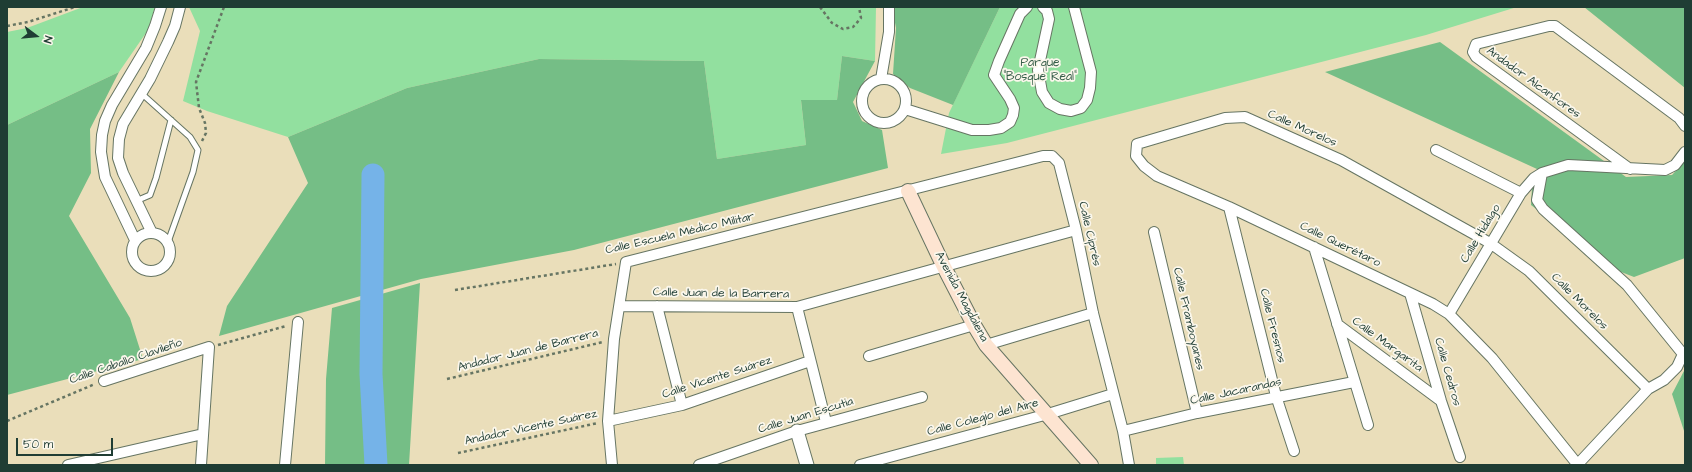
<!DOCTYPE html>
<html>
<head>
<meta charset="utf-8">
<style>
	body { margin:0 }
	#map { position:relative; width:1692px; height:472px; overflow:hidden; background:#eadeba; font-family:"Architects Daughter",sans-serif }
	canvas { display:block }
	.frame { position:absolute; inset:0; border:8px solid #1f3d34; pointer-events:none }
	.north { position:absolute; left:16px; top:16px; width:40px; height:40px; -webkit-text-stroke:3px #fbf7ec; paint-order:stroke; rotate:106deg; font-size:11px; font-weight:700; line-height:16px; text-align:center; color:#1f3d34 }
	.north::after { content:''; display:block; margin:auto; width:14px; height:18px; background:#1f3d34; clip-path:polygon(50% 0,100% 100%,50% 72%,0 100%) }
	.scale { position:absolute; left:16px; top:438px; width:97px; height:18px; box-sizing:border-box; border:2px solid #1f3d34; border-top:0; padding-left:5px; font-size:12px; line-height:14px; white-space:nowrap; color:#1f3d34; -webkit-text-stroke:3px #fbf7ec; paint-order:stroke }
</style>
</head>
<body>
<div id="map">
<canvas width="1692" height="472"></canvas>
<div class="frame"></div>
<div class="north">N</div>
<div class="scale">50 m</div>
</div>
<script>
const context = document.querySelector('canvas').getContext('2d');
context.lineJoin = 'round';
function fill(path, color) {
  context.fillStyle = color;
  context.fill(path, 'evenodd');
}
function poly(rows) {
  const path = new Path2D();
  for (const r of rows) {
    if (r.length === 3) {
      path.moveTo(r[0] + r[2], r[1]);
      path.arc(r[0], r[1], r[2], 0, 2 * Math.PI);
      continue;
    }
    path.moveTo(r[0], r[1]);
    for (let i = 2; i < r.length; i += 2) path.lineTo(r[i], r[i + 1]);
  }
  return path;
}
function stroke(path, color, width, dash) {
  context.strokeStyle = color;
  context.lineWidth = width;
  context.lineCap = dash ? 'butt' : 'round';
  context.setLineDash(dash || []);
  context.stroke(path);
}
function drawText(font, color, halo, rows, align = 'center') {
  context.font = font + ' "Architects Daughter",sans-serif';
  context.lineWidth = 3.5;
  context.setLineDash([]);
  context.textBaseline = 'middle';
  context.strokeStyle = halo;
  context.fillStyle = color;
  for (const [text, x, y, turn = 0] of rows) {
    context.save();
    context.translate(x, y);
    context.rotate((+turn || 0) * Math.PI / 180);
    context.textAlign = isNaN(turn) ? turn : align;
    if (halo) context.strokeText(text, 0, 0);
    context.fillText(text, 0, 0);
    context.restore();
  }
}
fill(poly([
	[83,7,155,7,148,30,119,72,7,125,7,32,27,28],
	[189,7,876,7,875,61,842,56,837,100,801,101,806,145,717,159,704,61,539,59,407,88,288,137,207,111,183,101,200,31],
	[1000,7,1517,7,1426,35,1007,143,941,154,949,113],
	[1183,457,1184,465,1156,465,1156,458]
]), '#92e09f');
fill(poly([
	[892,7,1000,7,953,105,910,88,893,74,896,28],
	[1584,7,1685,7,1685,88],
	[1440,42,1626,177,1672,175,1685,161,1685,258,1634,277,1616,270,1531,205,1532,187,1537,169,1325,72],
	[842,56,875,61,853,102,862,121,882,130,888,168,574,250,421,279,219,336,227,306,308,183,288,137,407,88,539,59,704,61,717,159,806,145,801,100,837,100],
	[119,72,90,129,91,173,69,216,130,318,143,359,7,395,7,125],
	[420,283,409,465,325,465,326,379,332,308],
	[1685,369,1685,434,1672,394]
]), '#75be86');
stroke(poly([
	[373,175,371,374,376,465]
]), '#75b3e8', 23);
const service = poly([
	[141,93,190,137,198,150,193,172,168,242],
	[136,201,150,195,156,178,171,120]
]);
const minor = poly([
	[1043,7,1047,11,1049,19,1038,70,1042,92,1049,103,1060,109,1071,111,1081,108,1087,100,1090,88,1091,72,1074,7],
	[881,79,889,32,889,7],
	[884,101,22],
	[905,109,972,130,989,130,1001,128,1010,122,1013,115,1014,108,1010,99,994,75,999,61,1020,14,1027,7],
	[1436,150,1521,193],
	[1630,169,1476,57,1473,52,1476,44,1549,26,1555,26,1679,118,1685,126],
	[1542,173,1537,200,1543,209,1627,285,1683,354,1677,367,1664,380,1648,389,1578,464],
	[1229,207,1276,396,1294,451],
	[1154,232,1197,413],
	[151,252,19],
	[152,233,123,173,118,158,119,139,123,124,150,79,168,42,175,26,180,7],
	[135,240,105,177,101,152,102,135,105,121,112,105,146,48,155,26,161,7],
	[1314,247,1368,425],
	[1410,293,1441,401,1460,457],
	[620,306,797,307,1076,230],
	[657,306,682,405],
	[797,307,826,422],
	[1449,314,1521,193,1534,178,1542,173,1568,165,1665,170,1675,165,1685,152],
	[1337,324,1441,401],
	[986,345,1093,313],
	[869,356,974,325],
	[104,381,209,347,201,465],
	[608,421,682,405,810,361],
	[1123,431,1197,413,1354,382],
	[68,465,203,434],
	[285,465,298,322],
	[612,465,608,421,614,339,626,262,1043,156,1052,156,1059,163,1076,230,1093,313,1123,431,1129,465],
	[699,465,797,431,922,397],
	[860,465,1048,414,1113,394],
	[1578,465,1492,358,1449,314,1433,304,1229,207,1157,176,1144,166,1136,156,1137,144,1225,118,1245,117,1341,160,1490,243,1529,271,1648,389]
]);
const tertiary = poly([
	[797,431,807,465]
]);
const secondary = poly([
	[908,191,944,267,974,325,986,345,1091,465]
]);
stroke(service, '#667563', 7);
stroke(minor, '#667563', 12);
stroke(tertiary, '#667563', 15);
stroke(secondary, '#667563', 16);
stroke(poly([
	[820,7,832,23,843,29,853,27,861,18,859,7],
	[7,26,28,22,75,7],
	[202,141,206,133,205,123,199,108,196,82,224,7],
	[455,290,616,264],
	[218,345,286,326],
	[447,379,603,342],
	[7,421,95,384],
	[458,453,598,423]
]), '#667563', 2.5, [3, 3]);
stroke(service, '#fff', 5);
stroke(minor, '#fff', 10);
stroke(tertiary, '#fff', 13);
stroke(secondary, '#fde4d1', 14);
drawText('12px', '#365e49', '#fbf7ec', [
	["Parque",1040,63],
	["\"Bosque Real\"",1040,77]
]);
drawText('12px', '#1f3d34', '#fbf7ec', [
	["Andador Alcanfores",1533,83,36],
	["Calle Morelos",1302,129,24],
	["Calle Escuela Médico Militar",680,234,-13],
	["Calle Ciprés",1089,234,77],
	["Calle Hidalgo",1481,234,-59],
	["Calle Querétaro",1340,245,26],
	["Calle Juan de la Barrera",721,294,1],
	["Avenida Magdalena",961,297,62],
	["Calle Morelos",1579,302,45],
	["Calle Framboyanes",1188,319,77],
	["Calle Fresnos",1272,326,76],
	["Calle Margarita",1387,345,36],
	["Andador Juan de Barrera",528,351,-14],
	["Calle Caballo Clavileño",126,362,-19],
	["Calle Cedros",1447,372,74],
	["Calle Vicente Suárez",717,378,-18],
	["Calle Jacarandas",1236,392,-12],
	["Calle Juan Escutia",806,416,-17],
	["Calle Colegio del Aire",983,418,-15],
	["Andador Vicente Suárez",531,428,-12]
]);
</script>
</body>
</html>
